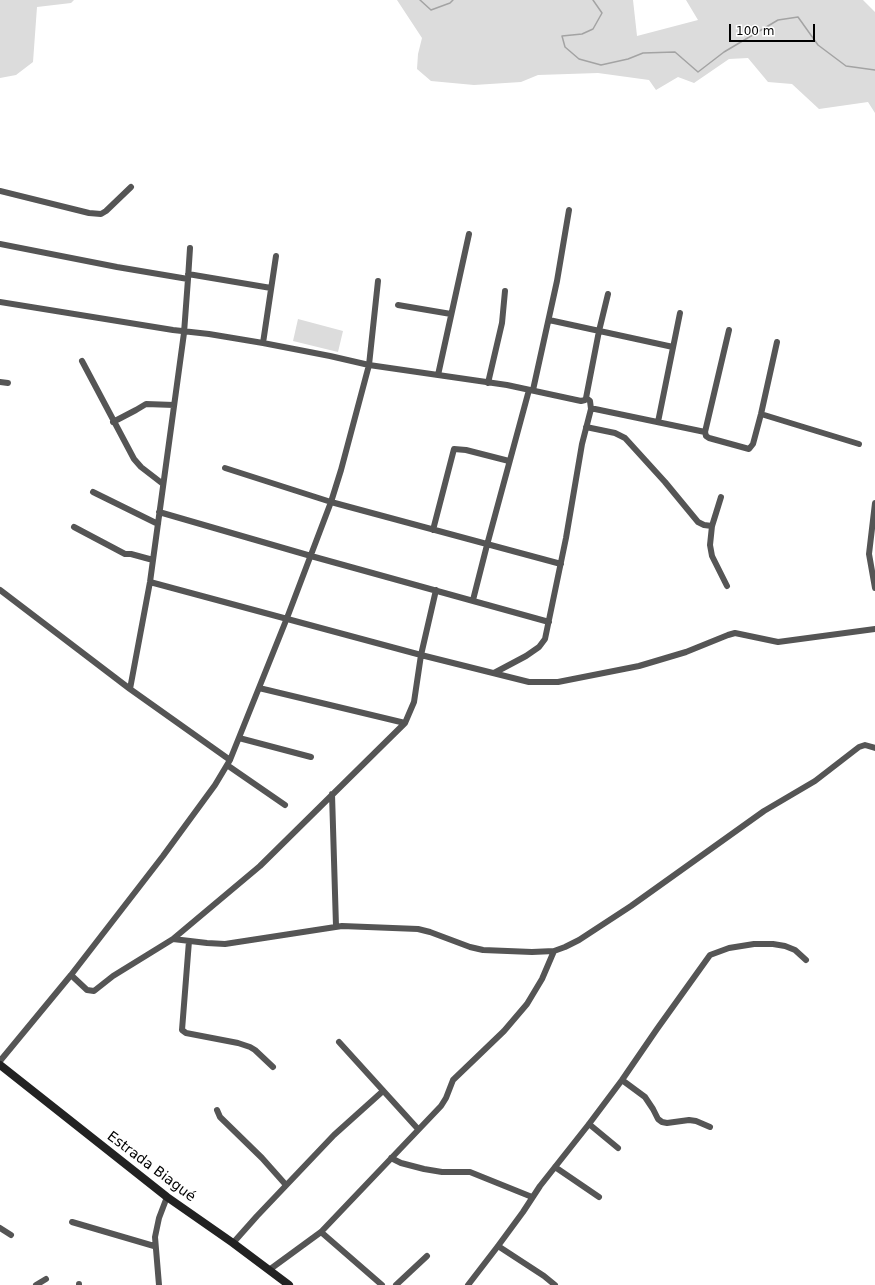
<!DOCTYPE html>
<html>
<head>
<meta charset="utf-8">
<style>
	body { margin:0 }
	#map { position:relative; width:875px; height:1285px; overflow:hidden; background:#fff; font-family:"DejaVu Sans",sans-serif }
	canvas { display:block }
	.scale { position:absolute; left:729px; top:24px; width:86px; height:18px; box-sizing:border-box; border:2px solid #000; border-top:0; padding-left:5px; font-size:12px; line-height:14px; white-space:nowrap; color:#000; -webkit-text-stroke:3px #fff; paint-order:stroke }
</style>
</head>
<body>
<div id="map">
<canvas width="875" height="1285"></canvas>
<div class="scale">100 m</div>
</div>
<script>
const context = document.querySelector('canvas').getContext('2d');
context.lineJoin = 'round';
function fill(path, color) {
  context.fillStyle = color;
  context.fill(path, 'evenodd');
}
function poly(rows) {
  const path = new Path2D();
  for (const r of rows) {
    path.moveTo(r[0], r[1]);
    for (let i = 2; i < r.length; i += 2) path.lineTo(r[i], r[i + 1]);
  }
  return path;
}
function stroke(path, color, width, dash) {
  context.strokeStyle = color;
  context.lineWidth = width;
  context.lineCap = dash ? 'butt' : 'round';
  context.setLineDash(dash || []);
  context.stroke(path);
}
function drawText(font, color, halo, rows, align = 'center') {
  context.font = font + ' "DejaVu Sans",sans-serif';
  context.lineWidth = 4;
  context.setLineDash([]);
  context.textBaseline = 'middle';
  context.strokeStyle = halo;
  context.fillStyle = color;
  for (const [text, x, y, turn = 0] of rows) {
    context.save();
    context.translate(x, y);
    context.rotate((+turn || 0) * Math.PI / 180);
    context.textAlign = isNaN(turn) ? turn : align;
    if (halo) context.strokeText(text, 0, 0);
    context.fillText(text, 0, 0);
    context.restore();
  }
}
fill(poly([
	[0,0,74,0,71,3,37,7,33,62,16,75,0,78],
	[397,0,633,0,637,36,698,20,686,0,863,0,875,12,875,113,868,102,819,109,792,84,768,82,748,58,729,59,694,83,678,77,656,90,649,80,598,73,538,75,521,82,474,85,431,81,417,69,418,54,422,38],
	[298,319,343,331,338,352,293,341]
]), '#dcdcdc');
stroke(poly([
	[420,0,431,10,450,3,453,0],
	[593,0,602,13,593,29,582,34,562,36,565,47,579,59,601,65,628,59,643,53,675,52,698,72,724,52,778,20,798,17,818,45,846,66,875,70]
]), '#a3a3a3', 1.5);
stroke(poly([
	[0,191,89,213,101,214,106,211,131,187],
	[0,244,117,267,188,279,190,248],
	[188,274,271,288],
	[0,302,173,330,209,334,263,343,330,356,369,365,507,385,581,401,585,400,586,398,599,331,608,294],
	[398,305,451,314],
	[549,320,673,347],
	[263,343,276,256],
	[82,361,134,459,141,467,163,484],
	[438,375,469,234],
	[0,382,8,383],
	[488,383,502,323,505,291],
	[533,390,557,281,569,210],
	[591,409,595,409,705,432,706,436,709,438,749,449,753,444,761,414,777,342],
	[761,414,859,444],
	[113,422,136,410,146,404,174,405],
	[658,422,680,313],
	[586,427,615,433,625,438,665,482,698,522,704,525,712,526],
	[705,432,729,330],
	[225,468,331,502,561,564],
	[93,492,158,524],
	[721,497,712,526,710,545,712,556,727,586],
	[875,503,869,554,875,588],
	[159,512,311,556,549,622],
	[74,527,125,554,131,554,153,560],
	[433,530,454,449,466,450,509,461],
	[150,582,421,655,529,682,558,682,639,666,686,652,728,635,735,633,778,642,875,629],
	[0,590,130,689,230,760],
	[473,600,487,545,529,390],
	[494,673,526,656,539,647,545,639,566,538,582,444,591,409,590,401,586,398],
	[259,688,405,723],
	[130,689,150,582,184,333,188,279],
	[239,738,311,757],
	[227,765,285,805],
	[332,794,336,926],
	[173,939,207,943,225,944,342,926,418,929,430,932,470,947,483,950,532,952,554,951,565,947,579,940,631,906,764,811,815,781,859,747,865,745,875,748],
	[189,941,182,1030,186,1033,238,1043,250,1047,255,1050,273,1067],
	[71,975,87,990,94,991,113,976,173,939,260,866,405,723,414,702,421,655,436,590],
	[339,1042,418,1129],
	[0,1061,71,975,163,856,215,785,230,760,287,618,331,502,341,470,369,365,378,281],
	[622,1080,645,1097,653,1109,658,1119,662,1122,667,1123,689,1120,696,1121,710,1127],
	[217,1110,220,1117,262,1158,286,1185],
	[589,1124,618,1148],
	[391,1158,401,1163,424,1169,442,1172,470,1172,532,1197],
	[555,1167,599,1197],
	[72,1222,154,1246],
	[0,1228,11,1235],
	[321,1232,382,1285],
	[233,1243,257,1216,334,1135,383,1091],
	[498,1246,544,1276,555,1285],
	[269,1270,321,1232,441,1106,446,1098,453,1080,504,1031,527,1004,542,979,554,951],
	[36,1285,46,1279],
	[79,1285,79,1284],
	[159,1285,155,1237,159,1218,167,1197],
	[396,1285,427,1256],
	[468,1285,498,1246,523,1212,540,1186,589,1124,622,1080,657,1029,710,955,729,948,754,944,773,944,785,946,795,950,806,960]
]), '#555', 6);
stroke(poly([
	[0,1065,167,1197,233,1243,289,1285]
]), '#222', 8);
drawText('14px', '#000', '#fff', [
	["Estrada Biagué",151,1167,37]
]);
</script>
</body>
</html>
